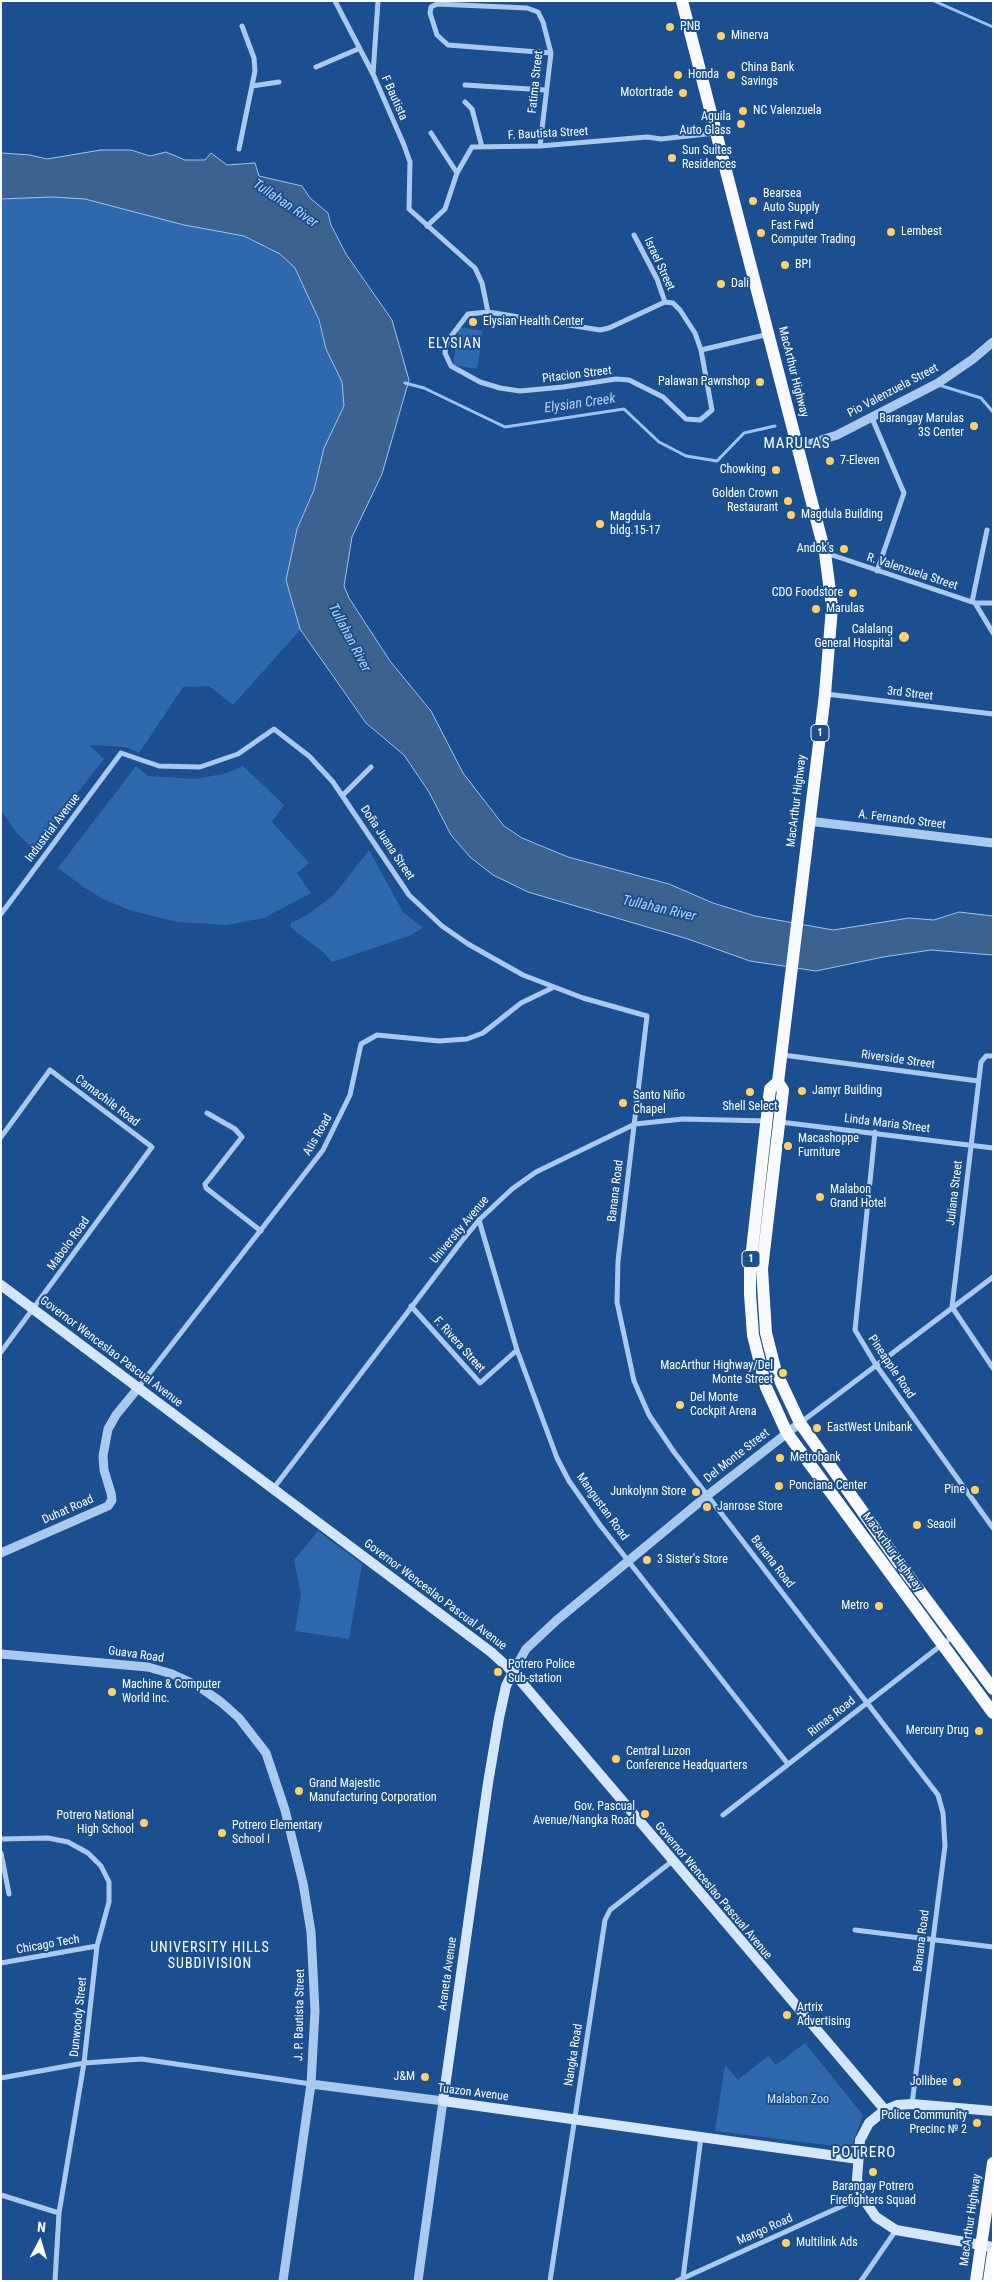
<!DOCTYPE html>
<html>
<head>
<meta charset="utf-8">
<style>
	body { margin:0 }
	#map { position:relative; width:994px; height:2282px; overflow:hidden; background:#1b4f8f; font-family:"Roboto Condensed",sans-serif }
	canvas { display:block }
	.frame { position:absolute; inset:0; border:2px solid #fff; pointer-events:none }
	.north { position:absolute; left:15px; top:2217px; width:50px; height:50px; -webkit-text-stroke:4px #1b4f8f; paint-order:stroke; rotate:6deg; font-size:14px; font-weight:700; line-height:20px; text-align:center; color:#fff }
	.north::after { content:''; display:block; margin:auto; width:18px; height:22px; background:#fff; clip-path:polygon(50% 0,100% 100%,50% 72%,0 100%) }
</style>
</head>
<body>
<div id="map">
<canvas width="994" height="2282"></canvas>
<div class="frame"></div>
<div class="north">N</div>
</div>
<script>
const context = document.querySelector('canvas').getContext('2d');
context.lineJoin = 'round';
function fill(path, color) {
  context.fillStyle = color;
  context.fill(path, 'evenodd');
}
function poly(rows) {
  const path = new Path2D();
  for (const r of rows) {
    path.moveTo(r[0], r[1]);
    for (let i = 2; i < r.length; i += 2) path.lineTo(r[i], r[i + 1]);
  }
  return path;
}
function stroke(path, color, width, dash) {
  context.strokeStyle = color;
  context.lineWidth = width;
  context.lineCap = dash ? 'butt' : 'round';
  context.setLineDash(dash || []);
  context.stroke(path);
}
function drawText(font, color, halo, rows, align = 'center') {
  context.font = font + ' "Roboto Condensed",sans-serif';
  context.lineWidth = 4;
  context.setLineDash([]);
  context.textBaseline = 'middle';
  context.strokeStyle = halo;
  context.fillStyle = color;
  for (const [text, x, y, turn = 0] of rows) {
    context.save();
    context.translate(x, y);
    context.rotate((+turn || 0) * Math.PI / 180);
    context.textAlign = isNaN(turn) ? turn : align;
    if (halo) context.strokeText(text, 0, 0);
    context.fillText(text, 0, 0);
    context.restore();
  }
}
fill(poly([
	[52,197,85,199,184,225,244,236,280,254,295,268,315,310,326,349,342,382,344,407,324,448,314,490,297,529,286,580,300,630,233,705,209,686,183,687,139,753,126,747,89,745,44,703,104,759,33,849,16,832,1,810,1,199],
	[459,327,483,331,477,369,453,365],
	[136,766,148,776,196,779,227,773,243,766,284,805,272,822,309,863,297,873,311,893,264,918,226,925,178,922,132,911,103,899,85,888,58,868],
	[369,850,403,912,423,928,409,936,332,962,322,951,291,928,291,923,307,915,334,895],
	[318,1531,362,1564,349,1639,295,1631,301,1594,294,1560],
	[805,2043,863,2115,851,2148,715,2131,725,2065,738,2080,768,2056,776,2065]
]), '#2e69ad');
const water = poly([
	[101,150,131,150,150,156,166,152,185,160,205,160,211,153,227,165,255,163,259,176,302,186,310,198,328,213,331,225,346,254,392,320,409,380,382,474,352,537,344,586,349,598,390,661,431,711,463,773,504,826,522,838,568,857,669,884,713,903,755,916,833,930,909,918,934,920,959,912,993,916,993,955,931,950,883,957,816,971,750,961,688,939,528,892,493,875,470,857,451,835,429,792,404,755,366,723,300,629,286,580,297,529,314,490,324,448,344,406,342,382,326,349,319,320,295,268,280,254,244,236,184,225,85,199,52,197,1,199,1,153,30,155,47,159,101,150]
]);
fill(water, '#3c6290');
stroke(water, '#9cc4f0', 1);
stroke(poly([
	[934,1,993,27],
	[405,383,424,388,505,427,624,409,659,442,686,456,717,461,744,433,775,426],
	[942,386,981,398,993,412]
]), '#9cc4f0', 3);
stroke(poly([
	[335,1,373,74,404,145,410,162,409,209,475,268,482,283,488,312],
	[316,67,358,49],
	[373,74,378,1],
	[465,85,545,90],
	[252,86,279,82],
	[465,102,472,109,482,147],
	[431,133,457,173],
	[540,146,551,53,543,22,538,12,527,8,437,4,431,7,430,13,437,35,448,45,551,53],
	[239,149,255,71,254,58,242,26],
	[427,226,445,209,457,173,472,147,540,146,647,137,661,139,715,133],
	[634,235,657,279,665,302],
	[665,302,673,303,680,310,695,333,701,350,712,410,700,420,686,419,663,397,629,380,616,379,563,387,520,391,500,388,480,382,451,366,445,353,446,344,452,335,468,314,488,312,600,330,609,328,665,302],
	[701,350,769,334],
	[872,418,904,493,877,571],
	[826,553,975,603,993,603],
	[972,602,987,530],
	[975,603,993,633],
	[826,694,993,714],
	[343,795,371,767],
	[1,914,121,753,159,766,200,767,238,754,274,729,309,756,333,782,409,895,442,926,468,944,523,975,583,998,647,1016,618,1261,617,1302,634,1381,649,1415,674,1452,938,1795,943,1813,945,1846,912,2104],
	[783,1055,978,1081],
	[993,1056,986,1056,981,1062,952,1307,993,1368],
	[207,1113,235,1129,242,1137,210,1178,205,1184,206,1188,261,1231],
	[780,1122,993,1148],
	[875,1132,855,1330,876,1365,993,1528],
	[1,1137,50,1070,152,1147,1,1352],
	[479,1220,517,1350,557,1458,569,1481,600,1525,788,1764],
	[411,1306,480,1383,517,1350],
	[138,1388,323,1150,350,1095,361,1044,377,1035,439,1041,467,1039,483,1033,521,1003,552,988],
	[800,1423,993,1277],
	[273,1489,461,1242,479,1220,512,1189,536,1172,635,1124,683,1119,767,1121],
	[723,1815,953,1636],
	[1,1839,48,1838,68,1842,88,1853,101,1866,109,1882,109,1902,97,1946,84,2063,59,2213,55,2281],
	[1,1853,9,1894],
	[855,1930,993,1947],
	[1,1963,97,1946],
	[1,2078,84,2063,142,2059,311,2084],
	[1,2195,59,2213],
	[683,2278,701,2137],
	[550,2281,605,1920,610,1910,671,1862],
	[677,2281,862,2197],
	[861,2281,896,2230]
]), '#a9c9ee', 5);
stroke(poly([
	[797,448,837,435,938,383,973,359,993,342],
	[808,821,993,843],
	[1,1553,108,1506,112,1500,111,1493,104,1470,103,1456,108,1429,116,1415,138,1388],
	[1,1654,148,1667,172,1674,198,1686,221,1702,239,1718,266,1753,285,1810,303,1883,311,1932,315,2011,311,2084,283,2281],
	[513,1672,526,1649,557,1620,708,1495,800,1423],
	[311,2084,443,2101,418,2281]
]), '#a9c9ee', 9);
stroke(poly([
	[1,1285,491,1652,513,1672,885,2110],
	[513,1672,506,1686,499,1718,488,1783,443,2101,858,2159],
	[993,2111,912,2104,897,2105,885,2110,869,2123,860,2140,857,2179,862,2197,876,2217,896,2230,993,2247]
]), '#d6e6fa', 10);
stroke(poly([
	[682,1,825,553,832,607,825,694,778,1082,783,1090,762,1269,766,1333,776,1372,800,1423,899,1563,993,1689],
	[778,1082,770,1089,750,1268,750,1294,753,1335,766,1387,787,1433,993,1713],
	[976,2281,993,2163],
	[989,2281,993,2253]
]), '#f8faff', 12);
for (const [x, y, r, color] of [
	[670,27,5,"#ffd166"],
	[721,36,5,"#ffd166"],
	[678,75,5,"#ffd166"],
	[731,75,5,"#ffd166"],
	[683,93,5,"#ffd166"],
	[743,111,5,"#ffd166"],
	[741,124,5,"#ffd166"],
	[672,158,5,"#ffd166"],
	[753,201,5,"#ffd166"],
	[891,232,5,"#ffd166"],
	[761,233,5,"#ffd166"],
	[785,265,5,"#ffd166"],
	[721,284,5,"#ffd166"],
	[473,322,5,"#ffd166"],
	[760,382,5,"#ffd166"],
	[974,426,5,"#ffd166"],
	[830,461,5,"#ffd166"],
	[776,470,5,"#ffd166"],
	[788,501,5,"#ffd166"],
	[791,515,5,"#ffd166"],
	[600,524,5,"#ffd166"],
	[844,549,5,"#ffd166"],
	[853,593,5,"#ffd166"],
	[816,609,5,"#ffd166"],
	[904,637,6,"#ffd166"],
	[802,1091,5,"#ffd166"],
	[750,1092,5,"#ffd166"],
	[623,1103,5,"#ffd166"],
	[788,1146,5,"#ffd166"],
	[820,1197,5,"#ffd166"],
	[783,1373,5,"#ffd166"],
	[680,1405,5,"#ffd166"],
	[817,1428,5,"#ffd166"],
	[780,1458,5,"#ffd166"],
	[779,1486,5,"#ffd166"],
	[975,1490,5,"#ffd166"],
	[696,1492,5,"#ffd166"],
	[707,1507,5,"#ffd166"],
	[917,1525,5,"#ffd166"],
	[647,1560,5,"#ffd166"],
	[879,1606,5,"#ffd166"],
	[498,1672,5,"#ffd166"],
	[112,1692,5,"#ffd166"],
	[979,1731,5,"#ffd166"],
	[616,1759,5,"#ffd166"],
	[299,1791,5,"#ffd166"],
	[645,1814,5,"#ffd166"],
	[144,1823,5,"#ffd166"],
	[222,1833,5,"#ffd166"],
	[787,2015,5,"#ffd166"],
	[425,2077,5,"#ffd166"],
	[957,2082,5,"#ffd166"],
	[977,2123,5,"#ffd166"],
	[873,2172,5,"#ffd166"],
	[786,2243,5,"#ffd166"]
]) {
  const dot = new Path2D();
  dot.arc(x, y, r, 0, 2 * Math.PI);
  context.fillStyle = color;
  context.fill(dot);
  stroke(dot, '#1b4f8f', 2);
}
for (const [x, y, w] of [
	[820,733,18],
	[751,1259,18]
]) {
  const box = new Path2D();
  box.roundRect(x - w / 2, y - 8.5, w, 17, 4);
  context.fillStyle = '#1b4f8f';
  context.fill(box);
  stroke(box, '#fff', 1);
}
drawText('bold 11px', '#fff', null, [
	["1",820,733],
	["1",751,1259]
]);
drawText('12px', '#fff', '#1b4f8f', [
	["PNB",680,27],
	["Minerva",731,36],
	["China Bank",741,68],
	["Savings",741,82],
	["Honda",688,75],
	["Motortrade",673,93,"right"],
	["NC Valenzuela",753,111],
	["Aguila",731,117,"right"],
	["Auto Glass",731,131,"right"],
	["Sun Suites",682,151],
	["Residences",682,165],
	["Bearsea",763,194],
	["Auto Supply",763,208],
	["Fast Fwd",771,226],
	["Computer Trading",771,240],
	["Lembest",901,232],
	["BPI",795,265],
	["Dali",731,284],
	["Elysian Health Center",483,322],
	["Palawan Pawnshop",750,382,"right"],
	["Barangay Marulas",964,419,"right"],
	["3S Center",964,433,"right"],
	["7-Eleven",840,461],
	["Chowking",766,470,"right"],
	["Golden Crown",778,494,"right"],
	["Restaurant",778,508,"right"],
	["Magdula Building",801,515],
	["Magdula",610,517],
	["bldg.15-17",610,531],
	["Andok's",834,549,"right"],
	["CDO Foodstore",843,593,"right"],
	["Marulas",826,609],
	["Calalang",893,630,"right"],
	["General Hospital",893,644,"right"],
	["Jamyr Building",812,1091],
	["Santo Niño",633,1096],
	["Chapel",633,1110],
	["Shell Select",750,1107,"center"],
	["Macashoppe",798,1139],
	["Furniture",798,1153],
	["Malabon",830,1190],
	["Grand Hotel",830,1204],
	["MacArthur Highway/Del",773,1366,"right"],
	["Monte Street",773,1380,"right"],
	["Del Monte",690,1398],
	["Cockpit Arena",690,1412],
	["EastWest Unibank",827,1428],
	["Metrobank",790,1458],
	["Ponciana Center",789,1486],
	["Pine",965,1490,"right"],
	["Junkolynn Store",686,1492,"right"],
	["Janrose Store",717,1507],
	["Seaoil",927,1525],
	["3 Sister's Store",657,1560],
	["Metro",869,1606,"right"],
	["Potrero Police",508,1665],
	["Sub-station",508,1679],
	["Machine & Computer",122,1685],
	["World Inc.",122,1699],
	["Mercury Drug",969,1731,"right"],
	["Central Luzon",626,1752],
	["Conference Headquarters",626,1766],
	["Grand Majestic",309,1784],
	["Manufacturing Corporation",309,1798],
	["Gov. Pascual",635,1807,"right"],
	["Avenue/Nangka Road",635,1821,"right"],
	["Potrero National",134,1816,"right"],
	["High School",134,1830,"right"],
	["Potrero Elementary",232,1826],
	["School I",232,1840],
	["Artrix",797,2008],
	["Advertising",797,2022],
	["J&M",415,2077,"right"],
	["Jollibee",947,2082,"right"],
	["Police Community",967,2116,"right"],
	["Precinc № 2",967,2130,"right"],
	["Barangay Potrero",873,2187,"center"],
	["Firefighters Squad",873,2201,"center"],
	["Multilink Ads",796,2243]
], 'left');
drawText('12px', '#fff', '#1b4f8f', [
	["Fatima Street",536,82,-84],
	["F Bautista",394,98,66],
	["F. Bautista Street",548,134,-3],
	["Israel Street",659,264,65],
	["MacArthur Highway",793,372,76],
	["Pitacion Street",577,375,-7],
	["Pio Valenzuela Street",893,391,-28],
	["R. Valenzuela Street",912,572,18],
	["3rd Street",910,694,7],
	["MacArthur Highway",797,801,-83],
	["A. Fernando Street",902,820,7],
	["Industrial Avenue",53,828,-53],
	["Doña Juana Street",387,843,56],
	["Riverside Street",898,1060,8],
	["Camachile Road",107,1101,37],
	["Linda Maria Street",887,1124,7],
	["Atis Road",318,1135,-60],
	["Banana Road",616,1191,-83],
	["Juliana Street",955,1193,-83],
	["University Avenue",460,1230,-50],
	["Mabolo Road",69,1244,-54],
	["F. Rivera Street",459,1345,48],
	["Governor Wenceslao Pascual Avenue",111,1352,37],
	["Pineapple Road",891,1367,56],
	["Del Monte Street",737,1456,-38],
	["Mangustan Road",602,1507,54],
	["Duhat Road",68,1510,-24],
	["MacArthur Highway",892,1552,54],
	["Banana Road",772,1562,52],
	["Governor Wenceslao Pascual Avenue",435,1595,37],
	["Guava Road",136,1655,8],
	["Rimas Road",832,1717,-38],
	["Governor Wenceslao Pascual Avenue",713,1891,50],
	["Banana Road",922,1941,-83],
	["Chicago Tech",48,1945,-10],
	["Araneta Avenue",448,1974,-82],
	["J. P. Bautista Street",300,2015,-89],
	["Dunwoody Street",79,2017,-84],
	["Nangka Road",574,2055,-81],
	["Tuazon Avenue",473,2093,7],
	["MacArthur Highway",971,2220,-82],
	["Mango Road",765,2230,-24]
]);
drawText('12px', '#cfe3fa', '#1b4f8f', [
	["Malabon Zoo",798,2100]
]);
drawText('italic 14px', '#b5d3f5', '#1b4f8f', [
	["Tullahan River",285,204,34],
	["Elysian Creek",580,404,-8],
	["Tullahan River",349,638,62],
	["Tullahan River",659,909,13]
]);
context.letterSpacing = '1px';
drawText('14px', '#fff', '#1b4f8f', [
	["ELYSIAN",455,344],
	["UNIVERSITY HILLS",210,1948],
	["SUBDIVISION",210,1964]
]);
context.letterSpacing = '0px';
context.letterSpacing = '1px';
drawText('15px', '#fff', '#1b4f8f', [
	["MARULAS",797,444],
	["POTRERO",864,2153]
]);
context.letterSpacing = '0px';
</script>
</body>
</html>
